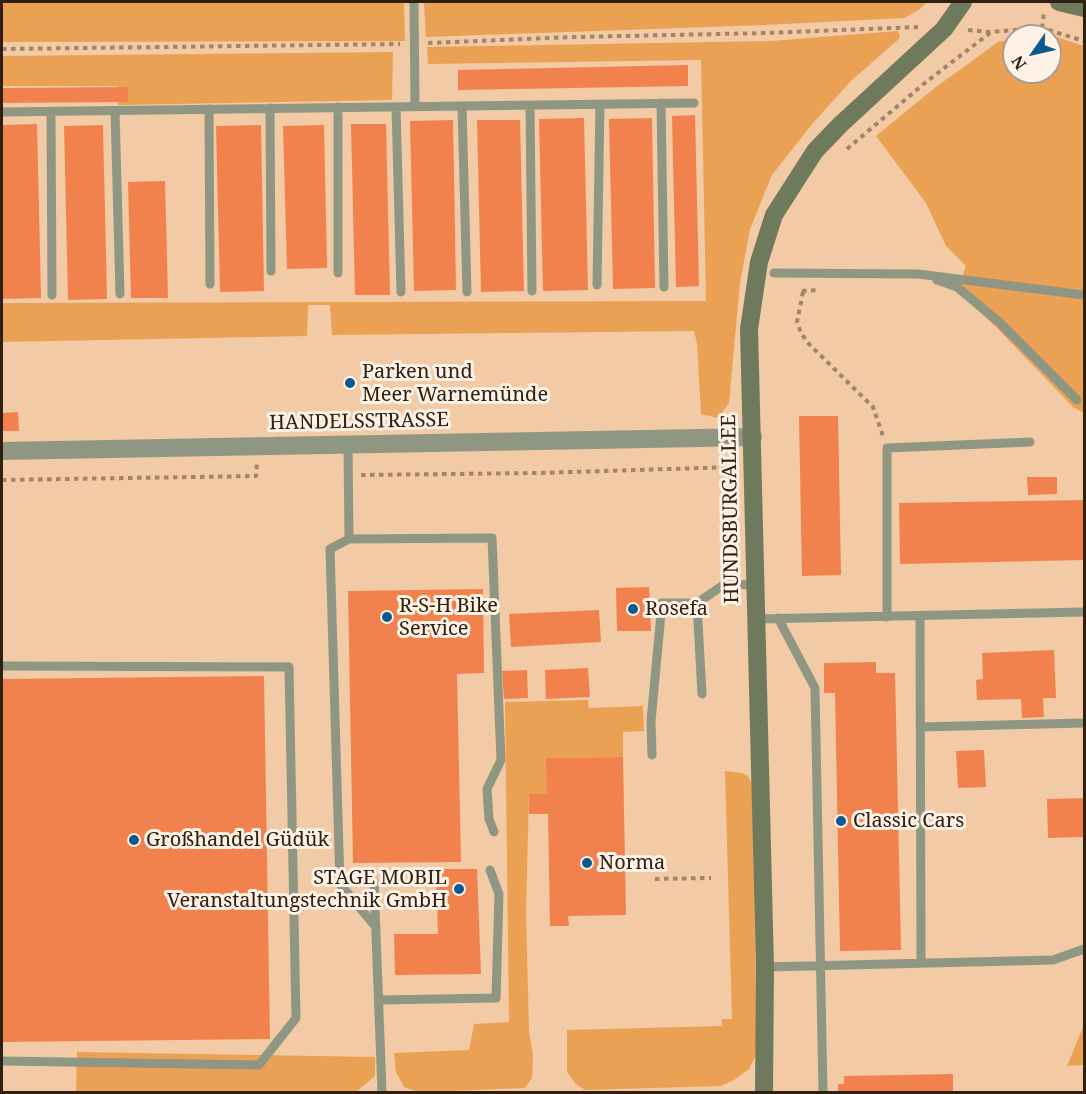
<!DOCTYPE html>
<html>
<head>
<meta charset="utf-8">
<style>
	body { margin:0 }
	#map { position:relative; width:1086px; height:1094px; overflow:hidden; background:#f2caa5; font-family:"Noto Serif",serif }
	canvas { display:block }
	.frame { position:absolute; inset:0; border:3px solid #2f2012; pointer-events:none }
	.north { position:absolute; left:1002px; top:24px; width:60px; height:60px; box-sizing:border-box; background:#fef1e6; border:2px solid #ab9d91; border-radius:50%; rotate:236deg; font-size:16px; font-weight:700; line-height:24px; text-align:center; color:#2f2012 }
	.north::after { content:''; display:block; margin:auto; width:21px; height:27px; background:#0c5a8d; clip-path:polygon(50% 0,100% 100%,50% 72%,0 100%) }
</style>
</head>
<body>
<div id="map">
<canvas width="1086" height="1094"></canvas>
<div class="frame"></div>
<div class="north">N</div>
</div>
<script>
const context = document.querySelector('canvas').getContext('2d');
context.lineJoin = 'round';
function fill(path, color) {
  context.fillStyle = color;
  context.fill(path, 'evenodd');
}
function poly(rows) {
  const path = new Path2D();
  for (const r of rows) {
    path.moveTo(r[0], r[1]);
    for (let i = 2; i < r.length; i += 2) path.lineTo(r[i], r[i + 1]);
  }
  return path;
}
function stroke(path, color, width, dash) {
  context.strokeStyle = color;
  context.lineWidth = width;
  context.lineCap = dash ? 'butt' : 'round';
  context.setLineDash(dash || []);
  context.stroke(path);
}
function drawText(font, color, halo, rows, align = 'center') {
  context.font = font + ' "Noto Serif",serif';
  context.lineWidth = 6;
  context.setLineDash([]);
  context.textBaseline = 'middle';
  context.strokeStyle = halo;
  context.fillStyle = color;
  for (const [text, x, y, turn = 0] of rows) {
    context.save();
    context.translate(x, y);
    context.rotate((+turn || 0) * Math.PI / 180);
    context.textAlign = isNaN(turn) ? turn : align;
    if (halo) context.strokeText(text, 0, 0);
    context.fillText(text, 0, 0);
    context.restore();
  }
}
fill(poly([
	[2,2,404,2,405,41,2,42],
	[424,2,927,2,919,10,904,18,765,25,426,37],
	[898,31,900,38,852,80,813,123,772,175,750,229,740,283,729,403,718,418,701,414,697,343,694,331,332,335,330,305,308,305,307,336,2,342,2,303,706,301,701,60,428,64,427,47,771,41],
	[1047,34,1084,46,1084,413,1073,407,996,327,957,291,966,266,946,246,926,203,876,136,932,90,998,42,1014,39,1014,72,1050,72,1050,36,1034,36],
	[393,52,392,100,118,105,117,86,2,86,2,56],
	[588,700,589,708,643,706,644,731,623,732,623,757,547,758,547,794,529,795,526,912,529,1031,533,1055,532,1078,525,1088,424,1092,416,1091,404,1087,396,1072,394,1053,469,1050,474,1024,509,1022,505,702],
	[725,771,742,773,748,776,752,784,757,1038,755,1057,749,1069,734,1080,721,1086,585,1090,576,1084,567,1072,567,1030,722,1026,722,1019,732,1019],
	[1084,1025,1084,1065,1067,1066],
	[77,1052,375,1057,375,1076,356,1092,76,1092]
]), '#eba154');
fill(poly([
	[688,65,688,86,458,90,458,70],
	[128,87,128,102,2,103,2,88],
	[695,115,699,286,676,287,672,116],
	[584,118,588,290,543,291,539,119],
	[652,118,655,288,613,289,609,119],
	[453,120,456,290,414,291,410,121],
	[477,120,520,120,524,291,481,292],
	[37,124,41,298,2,299,2,125],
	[351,124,386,124,390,295,355,295],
	[103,125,107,299,68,300,64,126],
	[261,125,264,291,220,292,216,126],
	[324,125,327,268,287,269,283,126],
	[165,181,168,298,131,298,128,182],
	[18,412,19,431,2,431,2,413],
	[799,416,838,416,841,575,802,576],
	[1027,477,1057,477,1057,494,1028,495],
	[1084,500,1084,560,900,564,899,503],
	[649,587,651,631,617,631,616,588],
	[483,589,484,673,457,674,461,862,353,863,348,591],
	[599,610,601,642,511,647,509,614],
	[1054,650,1056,698,1043,698,1044,717,1022,718,1021,699,977,700,976,680,983,679,982,653],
	[876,662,876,673,895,673,901,950,840,951,835,693,824,693,824,663],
	[588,668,590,697,546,699,545,670],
	[527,670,528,698,504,699,502,671],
	[264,676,270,1039,2,1042,2,679],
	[984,750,986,787,958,788,956,751],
	[623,757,626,915,568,916,569,926,550,926,548,814,529,814,529,794,547,794,546,758],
	[1084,798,1084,837,1048,838,1047,799],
	[436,869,477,869,481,974,395,975,394,934,438,934],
	[953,1074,953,1092,838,1092,838,1084,844,1084,844,1076]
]), '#f1824d');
stroke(poly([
	[1042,28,1044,13],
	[968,30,990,32,1042,28,1084,41],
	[428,43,575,37,766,33,918,27],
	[2,49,400,44],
	[847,149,926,82,990,33],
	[802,291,818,290],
	[803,292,797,322,801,333,809,344,873,407,883,436],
	[361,475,538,473,735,467],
	[2,480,256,476,257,463],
	[655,879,711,878]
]), '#a28469', 4, [4.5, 4.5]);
stroke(poly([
	[414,2,415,106],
	[661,103,664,287],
	[530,105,532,291],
	[462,106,467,292],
	[338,107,338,273],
	[396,107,401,292],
	[270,108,271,271],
	[209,109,210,284],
	[115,111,120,294],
	[2,112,694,103],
	[51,112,52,295],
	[774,273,918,274,1084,295],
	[937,280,957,287,999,322,1077,400],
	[597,285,600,104],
	[348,444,349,539,492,538,501,760,487,789,489,819,494,832],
	[349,539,330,549,340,884,376,927],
	[697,603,725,584,755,585],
	[920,616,921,963],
	[887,617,887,448,1030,442],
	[778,618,815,688,823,1092],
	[756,619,1084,612],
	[2,666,289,667,296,1018,259,1065,2,1061],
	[920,727,1084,723],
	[652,755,651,721,662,603,697,603,702,694],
	[374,881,382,1092],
	[765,967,1053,960,1084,949],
	[380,1000,496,998,499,894,490,870]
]), '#8f9783', 9);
stroke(poly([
	[2,451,753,437]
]), '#8f9783', 18);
stroke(poly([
	[1059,2,1084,8],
	[764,1092,765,967,749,329,759,262,774,215,815,151,840,125,944,29,963,2]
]), '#6f7a5d', 18);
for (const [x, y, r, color] of [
	[350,383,6,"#0c5a8d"],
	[633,609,6,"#0c5a8d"],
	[387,617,6,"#0c5a8d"],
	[841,821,6,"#0c5a8d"],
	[134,840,6,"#0c5a8d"],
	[587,863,6,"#0c5a8d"],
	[459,889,6,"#0c5a8d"]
]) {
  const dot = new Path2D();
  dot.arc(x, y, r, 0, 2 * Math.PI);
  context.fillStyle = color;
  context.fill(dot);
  stroke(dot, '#fef1e6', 2);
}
drawText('20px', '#2f2012', '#fef1e6', [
	["Parken und",362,372],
	["Meer Warnemünde",362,395],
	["R-S-H Bike",399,606],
	["Service",399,629],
	["Rosefa",645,609],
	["Classic Cars",853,821],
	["Großhandel Güdük",146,840],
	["Norma",599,863],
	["STAGE MOBIL",447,878,"right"],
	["Veranstaltungstechnik GmbH",447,901,"right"]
], 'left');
drawText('20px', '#2f2012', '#fef1e6', [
	["HANDELSSTRASSE",359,422,-1],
	["HUNDSBURGALLEE",731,509,-91]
]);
</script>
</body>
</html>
